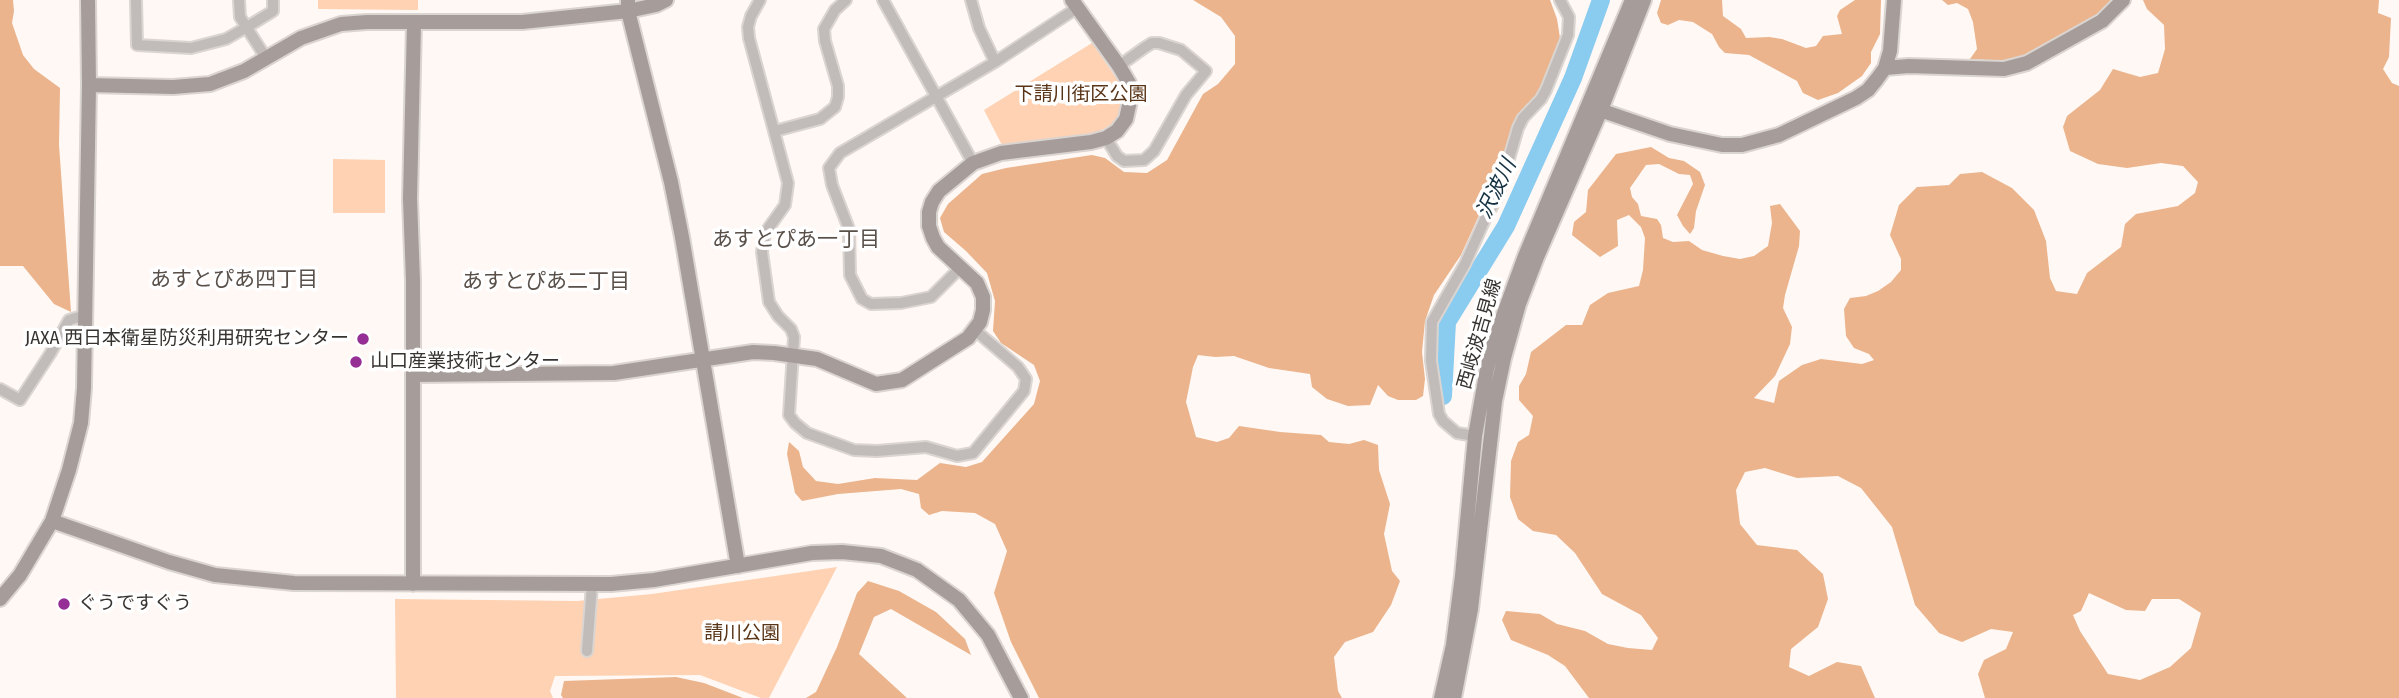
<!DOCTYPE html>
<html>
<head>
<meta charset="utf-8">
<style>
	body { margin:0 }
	canvas { display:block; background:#fff8f4 }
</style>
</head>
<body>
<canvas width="2399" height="698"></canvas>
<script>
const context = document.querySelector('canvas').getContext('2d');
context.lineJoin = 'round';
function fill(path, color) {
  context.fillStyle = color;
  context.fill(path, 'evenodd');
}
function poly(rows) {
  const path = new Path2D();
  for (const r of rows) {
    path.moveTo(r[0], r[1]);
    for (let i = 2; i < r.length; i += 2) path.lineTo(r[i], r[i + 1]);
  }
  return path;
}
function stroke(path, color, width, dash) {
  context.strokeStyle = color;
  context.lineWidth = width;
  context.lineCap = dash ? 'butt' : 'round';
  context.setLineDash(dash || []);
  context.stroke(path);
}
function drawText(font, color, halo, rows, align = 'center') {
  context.font = font + ' "Fira Sans Condensed","Noto Sans JP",sans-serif';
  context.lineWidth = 7;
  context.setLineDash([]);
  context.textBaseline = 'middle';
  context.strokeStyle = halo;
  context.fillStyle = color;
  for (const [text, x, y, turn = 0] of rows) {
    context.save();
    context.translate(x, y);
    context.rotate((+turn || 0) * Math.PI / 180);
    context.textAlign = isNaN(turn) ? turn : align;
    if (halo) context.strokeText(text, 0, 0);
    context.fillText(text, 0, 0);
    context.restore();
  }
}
fill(poly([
	[318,0,418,0,418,10,318,9],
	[1092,43,1121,85,1123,97,1120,114,1113,124,1096,133,1002,145,984,110],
	[333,159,385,160,385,213,333,213],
	[837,567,769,698,761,698,700,675,555,676,550,691,553,698,396,698,395,599,577,601,652,594]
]), '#fed2b2');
fill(poly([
	[0,0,13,0,14,11,12,23,23,55,34,69,60,88,59,145,71,312,54,304,23,266,0,266],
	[1193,0,1550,0,1557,19,1560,38,1541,93,1514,124,1509,149,1461,255,1434,295,1425,321,1422,352,1425,379,1423,396,1416,400,1398,400,1388,396,1378,385,1370,405,1348,406,1327,399,1312,387,1310,374,1269,368,1234,356,1215,357,1198,355,1193,367,1186,402,1196,437,1217,442,1229,438,1239,426,1280,432,1321,435,1329,442,1349,444,1364,440,1378,445,1379,470,1390,504,1384,534,1392,571,1400,581,1391,605,1373,632,1345,642,1334,657,1338,691,1342,698,1039,698,1011,642,994,593,1007,551,995,524,975,513,942,511,929,515,921,508,919,494,901,489,838,494,802,501,795,493,787,454,789,442,799,451,803,467,816,481,838,484,875,478,917,480,940,463,966,467,982,462,1034,404,1040,381,1034,365,1001,343,993,331,995,301,987,273,966,251,944,232,940,218,948,204,982,174,1006,168,1092,155,1105,158,1124,172,1147,173,1167,160,1203,94,1218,84,1235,64,1235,36,1221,17],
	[1661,0,1722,0,1723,16,1741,29,1746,38,1769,37,1782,39,1806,48,1816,46,1823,36,1842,34,1837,16,1840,10,1855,0,1881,0,1880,34,1871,52,1871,63,1862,76,1838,93,1818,100,1803,93,1797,81,1749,55,1725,53,1719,47,1712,34,1693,22,1679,20,1668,25,1661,23,1657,13],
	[1942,0,2114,0,2092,19,2033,53,2001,61,1970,59,1977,49,1973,22,1968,9,1957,3,1948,5],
	[2143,0,2379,0,2378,13,2391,18,2389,57,2383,69,2392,83,2399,86,2399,698,1985,698,1978,674,1984,660,2006,649,2013,632,1991,629,1962,642,1939,633,1915,605,1892,527,1861,488,1838,476,1797,478,1765,468,1745,472,1736,490,1740,524,1757,545,1797,550,1823,574,1828,599,1818,627,1791,649,1789,667,1809,676,1837,662,1861,666,1875,698,1589,698,1565,666,1548,655,1511,640,1502,620,1506,611,1540,614,1557,624,1585,631,1608,644,1628,648,1652,650,1658,638,1641,615,1602,594,1575,553,1556,535,1533,531,1518,519,1510,497,1511,461,1518,442,1529,435,1533,416,1519,400,1519,386,1526,374,1531,352,1566,325,1582,325,1590,305,1608,293,1639,286,1643,270,1645,238,1641,227,1629,215,1617,220,1618,246,1600,257,1572,235,1574,222,1586,212,1588,190,1616,154,1651,147,1669,158,1684,161,1700,172,1705,185,1696,211,1694,228,1690,234,1683,226,1677,215,1693,184,1690,175,1679,174,1659,164,1646,165,1630,188,1632,197,1638,204,1641,216,1657,219,1661,225,1663,238,1673,242,1689,241,1702,250,1723,256,1740,259,1754,256,1768,246,1772,223,1770,206,1780,204,1800,231,1799,246,1785,295,1783,308,1792,327,1790,344,1775,376,1754,398,1774,403,1779,381,1802,365,1821,359,1862,364,1874,360,1869,354,1854,348,1846,336,1844,309,1850,298,1866,296,1878,291,1891,282,1901,270,1901,259,1890,235,1899,205,1917,187,1949,185,1960,174,1982,172,2012,188,2034,210,2046,241,2050,278,2056,291,2077,294,2087,273,2121,247,2125,224,2136,214,2178,206,2195,193,2198,182,2183,166,2161,163,2127,168,2098,164,2070,151,2063,127,2067,116,2100,90,2113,69,2140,77,2158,73,2165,49,2164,25,2147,9],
	[2089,593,2126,610,2145,611,2152,599,2179,599,2201,613,2191,648,2170,667,2140,680,2108,674,2080,631,2073,615,2081,611],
	[868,581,899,591,936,612,965,639,971,655,891,609,874,617,859,654,907,698,806,698,816,692,837,647,857,593],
	[676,677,704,683,743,698,563,698,561,695,564,681]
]), '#ebb48c');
stroke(poly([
	[1443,396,1447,322,1506,226,1573,78,1601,0]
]), '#8acbf0', 18);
const street = poly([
	[136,0,137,45,191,48,226,39,247,27,273,11,273,0],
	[239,0,240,17,266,58],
	[760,0,751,16,748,27,749,38,788,183,785,205,765,233,762,252,769,302,778,316,791,329,794,337,789,415,795,423,807,433,854,450,877,451,926,447,957,456,973,453,1024,391,1026,379,1018,367,975,330],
	[883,0,973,163],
	[971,0,979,28,995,62],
	[775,131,820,119,835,107,838,97,838,86,825,41,824,29,835,10,846,0],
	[1106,138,1117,156,1124,161,1144,160,1154,151,1186,95,1206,71,1181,50,1159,43,1152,43,1144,48,1119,66],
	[960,268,931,297,901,303,871,304,862,299,850,275,849,229,832,185,829,168,840,153,995,62,1077,8],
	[0,389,20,400,50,354,69,320,86,315],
	[1475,436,1457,433,1443,421,1439,414,1431,361,1432,322,1465,264,1486,217,1498,196,1518,128,1523,118,1541,99,1546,90,1568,35,1569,17,1560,0],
	[587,651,592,585]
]);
const secondary = poly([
	[628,0,628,11,671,182,682,237,738,566],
	[1885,68,1909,66,2004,69,2027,63,2102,21,2123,0],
	[89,85,173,87,210,84,244,71,301,38,341,24,367,22,522,22,628,11,656,5,666,0],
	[1594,108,1670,134,1722,145,1742,145,1779,135,1856,98,1868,90,1877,79,1885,68,1890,51,1894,0],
	[413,375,614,373,753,352,774,353,817,359,876,384,902,380,968,338,980,322,983,310,983,297,977,283,938,247,933,238,929,226,929,212,932,202,939,191,973,163,1001,153,1091,142,1106,138,1117,131,1126,119,1130,101,1129,83,1119,66,1072,0],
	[52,521,169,562,215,575,294,583,611,584,654,580,812,553,842,552,881,556,917,570,959,600,988,635,1021,698],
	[413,584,413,281,410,199,414,22],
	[0,599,20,575,52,521,69,470,81,423,84,388,89,85,88,0],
	[1441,698,1453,645,1462,576,1475,436,1487,369,1495,338,1525,256,1632,0],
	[1454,698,1471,609,1495,401,1504,358,1519,304,1537,257,1601,110,1644,0]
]);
stroke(street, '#dbd5d1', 14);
stroke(secondary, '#dbd5d1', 18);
stroke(street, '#c1bcba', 10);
stroke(secondary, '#a69d9b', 14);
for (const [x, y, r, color] of [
	[363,339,7,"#952f95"],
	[356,362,7,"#952f95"],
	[64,604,7,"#952f95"]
]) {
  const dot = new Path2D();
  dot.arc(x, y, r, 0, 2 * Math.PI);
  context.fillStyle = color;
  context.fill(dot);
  stroke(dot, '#fff', 2.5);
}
drawText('19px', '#593416', '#fff', [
	["下請川街区公園",1081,95],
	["請川公園",742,634]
]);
drawText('19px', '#373330', '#fff', [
	["西岐波吉見線",1480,334,-74]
]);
drawText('19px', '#373330', '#fff', [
	["JAXA 西日本衛星防災利用研究センター",349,339,"right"],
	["山口産業技術センター",370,362],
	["ぐうですぐう",78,604]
], 'left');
drawText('italic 21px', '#123040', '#fff', [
	["沢波川",1497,189,-64]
]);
drawText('21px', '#59504a', '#fff', [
	["あすとぴあ一丁目",796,240],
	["あすとぴあ四丁目",234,280],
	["あすとぴあ二丁目",546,282]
]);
</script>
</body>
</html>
